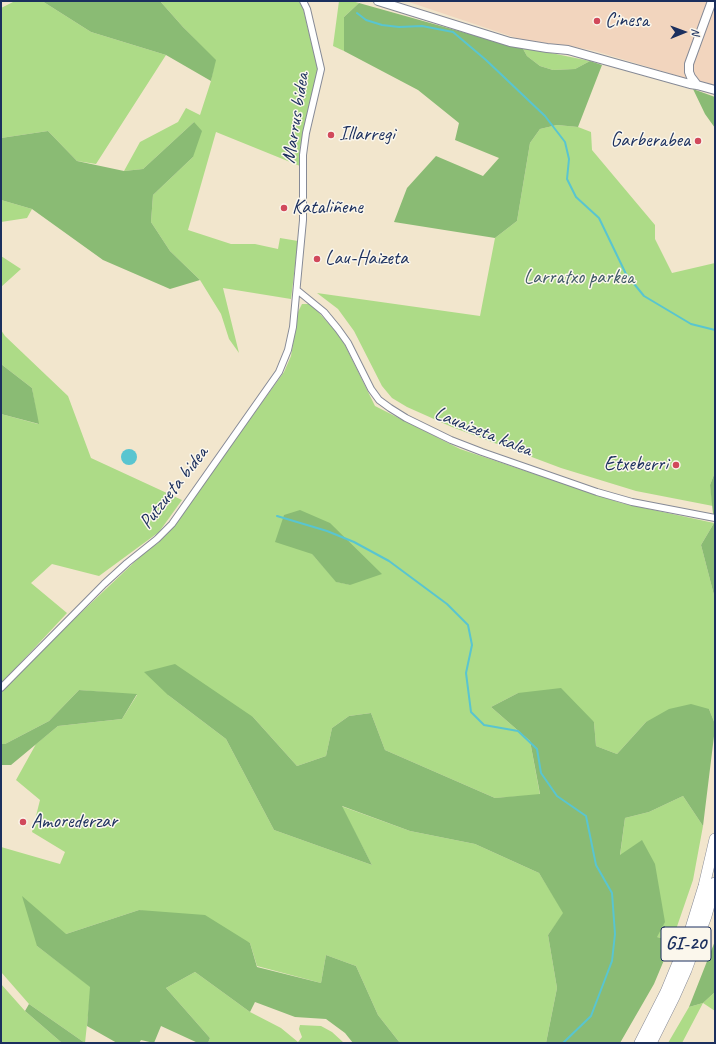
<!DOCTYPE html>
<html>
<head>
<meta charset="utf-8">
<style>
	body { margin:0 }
	#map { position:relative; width:716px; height:1044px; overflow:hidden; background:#f2e6cd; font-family:Caveat,sans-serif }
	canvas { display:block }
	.frame { position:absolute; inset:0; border:2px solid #1b2f5e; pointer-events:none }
	.north { position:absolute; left:664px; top:12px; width:40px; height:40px; -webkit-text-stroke:3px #fbf7ec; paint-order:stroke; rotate:89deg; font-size:11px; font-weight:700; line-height:16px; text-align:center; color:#1b2f5e }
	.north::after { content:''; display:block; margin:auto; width:14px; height:18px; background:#1b2f5e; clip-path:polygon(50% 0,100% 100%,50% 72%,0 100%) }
</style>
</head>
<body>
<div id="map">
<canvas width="716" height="1044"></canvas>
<div class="frame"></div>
<div class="north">N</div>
</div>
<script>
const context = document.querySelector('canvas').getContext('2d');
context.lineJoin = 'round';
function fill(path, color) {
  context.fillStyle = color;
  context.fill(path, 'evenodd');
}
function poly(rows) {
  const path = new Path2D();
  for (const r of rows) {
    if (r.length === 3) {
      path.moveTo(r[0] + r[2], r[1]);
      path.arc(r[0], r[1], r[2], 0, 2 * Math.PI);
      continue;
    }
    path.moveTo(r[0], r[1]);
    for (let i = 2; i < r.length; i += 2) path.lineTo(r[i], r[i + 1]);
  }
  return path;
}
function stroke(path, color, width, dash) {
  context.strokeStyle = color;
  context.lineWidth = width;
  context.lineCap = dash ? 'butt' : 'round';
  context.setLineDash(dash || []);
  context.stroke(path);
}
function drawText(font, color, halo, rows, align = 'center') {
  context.font = font + ' Caveat,sans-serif';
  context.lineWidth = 3;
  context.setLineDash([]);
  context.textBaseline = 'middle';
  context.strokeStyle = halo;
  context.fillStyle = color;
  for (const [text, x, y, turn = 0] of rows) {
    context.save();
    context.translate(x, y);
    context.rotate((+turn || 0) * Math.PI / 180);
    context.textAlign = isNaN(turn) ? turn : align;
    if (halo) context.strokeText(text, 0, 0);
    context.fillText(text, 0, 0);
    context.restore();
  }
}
fill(poly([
	[406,1,715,1,715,87,595,51,570,46,522,40]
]), '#f2d5be');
fill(poly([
	[15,1,42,1,91,32,166,55,96,164,77,161,48,131,1,138,1,8],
	[160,1,299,1,303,8,318,71,300,148,300,166,216,132,188,230,231,244,255,244,278,249,280,238,298,241,291,299,223,288,239,353,229,339,221,314,200,280,170,251,151,222,153,195,193,157,194,122,143,169,124,171,140,142,178,122,186,108,200,115,211,81,215,60,183,27],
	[339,1,352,1,359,3,344,17,344,51,333,46],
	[522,47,590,61,575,69,553,70,540,66,527,56],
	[557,125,578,127,591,132,592,150,655,225,655,239,672,273,715,263,715,472,710,485,713,506,636,491,561,468,452,427,407,407,392,398,382,386,354,331,338,309,317,293,480,316,495,238,517,221,530,143,540,129],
	[1,200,32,209,27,218,1,222],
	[1,256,21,269,1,287],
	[302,304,311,304,341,337,375,406,460,449,621,503,714,523,701,545,715,599,715,724,709,709,646,722,617,754,596,746,594,722,518,693,491,707,530,741,540,795,495,798,385,750,371,713,349,716,332,728,326,756,297,766,253,717,168,695,226,739,274,830,372,865,341,806,410,831,475,844,539,873,564,913,548,935,557,988,546,1043,400,1043,378,1015,356,966,326,955,321,983,257,966,250,943,139,910,66,934,37,946,91,987,85,1043,29,1004,1,972,1,847,60,864,65,852,32,832,40,800,16,780,36,744,58,726,122,719,137,695,79,690,49,721,5,744,1,744,1,693,11,680,69,624,144,553,158,543,167,534,284,372,291,356,298,312],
	[312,554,351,585,337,582],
	[1,330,5,336,68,396,91,458,182,500,159,532,99,576,52,564,31,583,67,613,1,684,1,414,38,424,32,388,1,364],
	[683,796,703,826,693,880,672,941,657,937,642,841,620,856,625,818,649,812],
	[195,972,250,1012,281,1028,298,1042,302,1037,299,1029,300,1025,321,1026,332,1032,344,1043,208,1043,210,1038,166,988],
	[1,984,25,1011,62,1043,1,1043],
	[715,992,715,1011,703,1003,682,1043,668,1043,689,1007,703,1003]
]), '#addb87');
fill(poly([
	[42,1,160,1,183,27,216,60,211,81,166,55,91,32],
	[359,3,498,42,522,47,527,56,540,66,553,70,575,69,590,61,602,65,578,127,557,125,540,129,530,143,517,221,495,238,394,222,407,188,436,156,483,176,499,158,455,140,459,123,418,90,344,51,344,17],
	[693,89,715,97,715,128,705,114],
	[194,122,202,131,193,157,153,195,151,222,170,251,200,280,170,289,103,260,32,209,1,200,1,138,48,131,77,161,124,171,143,169],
	[1,364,32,388,39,424,1,414],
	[715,472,715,599,701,545,714,523,710,485],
	[300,510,330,523,382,574,350,585,336,582,312,554,275,542,284,515],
	[175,664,253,717,297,766,326,756,332,728,349,716,371,713,385,750,495,798,540,794,530,741,491,707,518,693,561,688,594,722,596,746,617,754,646,722,669,709,691,704,709,709,715,724,715,728,703,826,683,796,649,812,625,818,620,855,642,840,655,864,665,922,657,937,672,941,654,984,620,1043,546,1043,557,988,548,935,563,913,539,873,475,844,410,831,342,806,372,865,274,830,226,739,168,695,144,672],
	[79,690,137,694,122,719,58,726,11,765,1,765,1,744,5,744,49,721],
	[22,896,66,934,139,910,205,915,250,943,257,967,321,983,326,955,356,966,378,1015,400,1043,353,1043,345,1033,326,1019,295,1017,255,1002,250,1012,195,972,166,988,210,1038,208,1043,198,1043,161,1026,154,1043,141,1040,139,1043,117,1043,87,1026,90,987,37,946],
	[715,941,715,992,703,1003,689,1007],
	[29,1004,85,1043,62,1043,25,1011]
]), '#8abb74');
fill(poly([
	[129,457,8]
]), '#59c5d0');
stroke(poly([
	[357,13,366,20,382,25,399,27,422,26,453,32,486,60,545,116,565,142,569,159,567,179,576,197,599,218,626,274,644,296,691,324,715,330],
	[277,516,327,531,354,542,389,561,447,604,468,625,472,645,466,673,471,712,484,725,518,731,537,749,541,773,557,796,586,816,596,865,612,893,615,934,612,961,591,1016,563,1043]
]), '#59c5d0', 2);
const street = poly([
	[297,290,324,312,338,329,348,343,371,389,379,400,390,408,406,418,451,440,482,452,597,492,632,502,715,518],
	[1,688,104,584,127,563,157,539,172,524,279,372,288,350,293,327,303,220,303,155,306,133,321,69,307,9,303,1]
]);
const secondary = poly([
	[378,1,510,42,547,48,568,50,690,84,697,85,715,90],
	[697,85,691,77,689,72,689,64,712,1]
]);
const highway = poly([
	[640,1043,666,992,687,941,704,886,715,839],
	[651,1043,674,997,686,970,706,916,715,883]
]);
stroke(street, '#868a96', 8);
stroke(secondary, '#868a96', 10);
stroke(highway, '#868a96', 12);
stroke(street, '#fff', 6);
stroke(secondary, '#fff', 8);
stroke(highway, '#fff', 11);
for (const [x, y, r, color] of [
	[597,21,4,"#d1495b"],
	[331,135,4,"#d1495b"],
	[698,141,4,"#d1495b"],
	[284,208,4,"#d1495b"],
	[317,259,4,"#d1495b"],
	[676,465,4,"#d1495b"],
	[23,822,4,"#d1495b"]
]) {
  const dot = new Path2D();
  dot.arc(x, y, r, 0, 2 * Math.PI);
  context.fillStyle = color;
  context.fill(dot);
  stroke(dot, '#fbf7ec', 1.5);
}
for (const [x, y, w] of [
	[686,944,50]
]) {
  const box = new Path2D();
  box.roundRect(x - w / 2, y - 17, w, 34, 3);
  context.fillStyle = '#fbf7ec';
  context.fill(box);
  stroke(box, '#1b2f5e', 1);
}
drawText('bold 19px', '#1b2f5e', null, [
	["GI-20",686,944]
]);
drawText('20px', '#1b2f5e', '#fbf7ec', [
	["Cinesa",605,21],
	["Illarregi",339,135],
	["Garberabea",690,141,"right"],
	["Kataliñene",292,208],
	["Lau-Haizeta",325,259],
	["Etxeberri",668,465,"right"],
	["Amorederzar",31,822]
], 'left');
drawText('20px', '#1b2f5e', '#fbf7ec', [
	["Marrus bidea",296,118,-81],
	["Lauaizeta kalea",483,432,22],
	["Putzueta bidea",174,488,-52]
]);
drawText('20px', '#405a68', '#fbf7ec', [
	["Larratxo parkea",579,278]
]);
</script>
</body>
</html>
